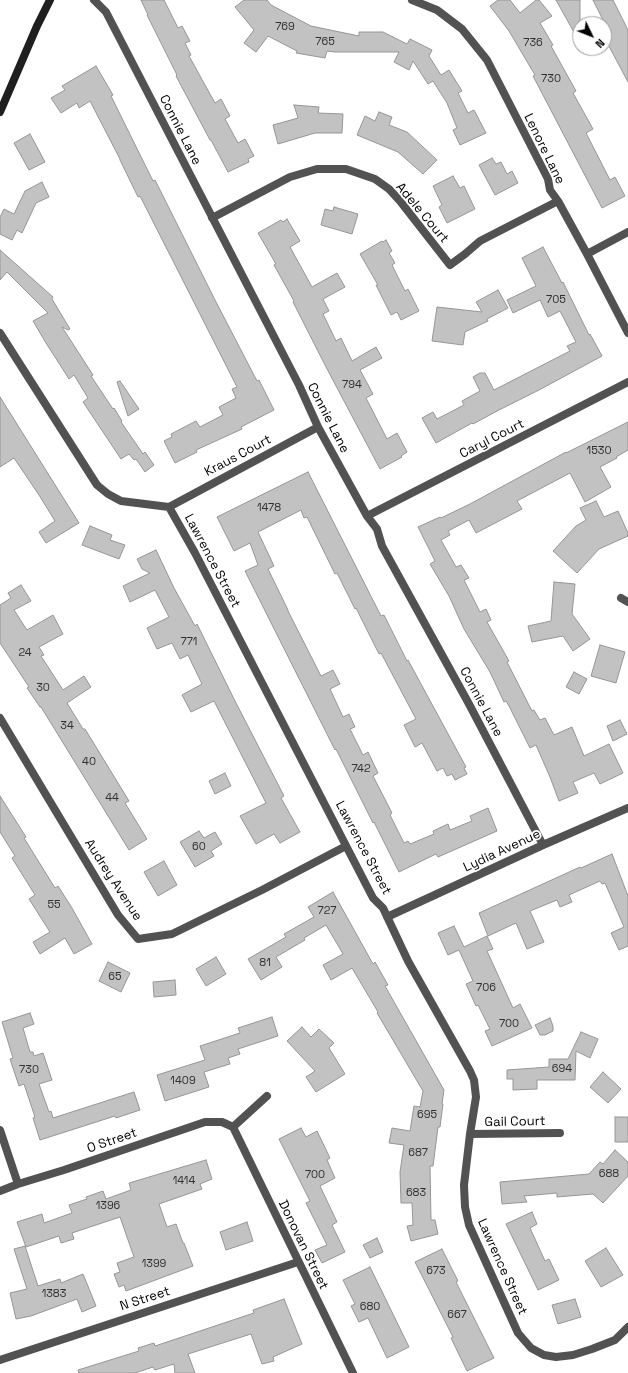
<!DOCTYPE html>
<html>
<head>
<meta charset="utf-8">
<style>
	body { margin:0 }
	#map { position:relative; width:628px; height:1373px; overflow:hidden; background:#fff; font-family:"Space Grotesk",sans-serif }
	canvas { display:block }
	.north { position:absolute; left:572px; top:16px; width:40px; height:40px; box-sizing:border-box; background:#fff; border:1px solid #999; border-radius:50%; rotate:133deg; font-size:11px; font-weight:700; line-height:16px; text-align:center; color:#000 }
	.north::after { content:''; display:block; margin:auto; width:14px; height:18px; background:#000; clip-path:polygon(50% 0,100% 100%,50% 72%,0 100%) }
</style>
</head>
<body>
<div id="map">
<canvas width="628" height="1373"></canvas>
<div class="north">N</div>
</div>
<script>
const context = document.querySelector('canvas').getContext('2d');
context.lineJoin = 'round';
function fill(path, color) {
  context.fillStyle = color;
  context.fill(path, 'evenodd');
}
function poly(rows) {
  const path = new Path2D();
  for (const r of rows) {
    path.moveTo(r[0], r[1]);
    for (let i = 2; i < r.length; i += 2) path.lineTo(r[i], r[i + 1]);
  }
  return path;
}
function stroke(path, color, width, dash) {
  context.strokeStyle = color;
  context.lineWidth = width;
  context.lineCap = dash ? 'butt' : 'round';
  context.setLineDash(dash || []);
  context.stroke(path);
}
function drawText(font, color, halo, rows, align = 'center') {
  context.font = font + ' "Space Grotesk",sans-serif';
  context.lineWidth = 3.5;
  context.setLineDash([]);
  context.textBaseline = 'middle';
  context.strokeStyle = halo;
  context.fillStyle = color;
  for (const [text, x, y, turn = 0] of rows) {
    context.save();
    context.translate(x, y);
    context.rotate((+turn || 0) * Math.PI / 180);
    context.textAlign = isNaN(turn) ? turn : align;
    if (halo) context.strokeText(text, 0, 0);
    context.fillText(text, 0, 0);
    context.restore();
  }
}
const building = poly([
	[141,0,164,0,178,28,182,26,190,41,185,43,191,55,189,56,215,103,221,99,230,116,225,119,238,143,245,139,254,156,248,159,249,162,228,172,211,140,210,140,176,76,177,75,147,15,148,15,141,0],
	[244,0,267,0,271,5,311,26,359,36,359,32,383,32,407,44,410,39,432,50,429,56,441,75,449,70,462,91,458,93,468,113,474,110,486,133,460,145,453,130,457,128,447,103,433,81,428,84,413,61,409,70,394,62,399,52,335,52,327,51,325,58,296,53,297,51,268,36,256,52,244,43,254,30,235,7,244,0],
	[498,0,510,0,520,13,536,0,539,0,552,16,540,23,553,45,551,46,576,91,573,93,593,129,586,133,610,180,615,177,625,196,602,208,533,76,535,75,509,31,490,6,498,0],
	[556,0,580,0,580,43,556,0],
	[593,0,613,0,628,30,628,82,604,37,604,22,593,0],
	[96,66,113,95,111,96,153,181,155,180,215,300,257,381,259,380,274,410,241,427,242,429,196,450,197,452,175,463,164,441,172,437,171,434,196,421,200,427,223,415,219,407,236,398,232,389,237,387,140,196,138,197,120,160,120,159,90,101,79,108,77,103,61,113,51,98,65,90,62,86,96,66],
	[294,105,319,107,318,113,343,114,342,133,315,133,278,144,273,125,298,118,294,105],
	[379,112,392,117,389,125,407,132,437,160,423,174,398,152,357,135,365,116,375,121,379,112],
	[30,134,45,162,29,170,14,143,30,134],
	[492,158,496,164,501,162,507,174,512,171,518,183,495,195,479,165,492,158],
	[453,176,460,188,464,186,475,209,447,223,439,207,442,205,433,186,453,176],
	[42,182,49,197,36,203,22,233,17,230,12,240,0,234,0,217,4,209,14,214,25,191,42,182],
	[334,207,358,214,352,234,321,225,325,209,333,211,334,207],
	[287,219,300,241,290,247,312,287,337,273,345,287,323,299,329,311,323,314,336,341,341,338,352,361,376,347,382,358,360,370,373,394,366,398,387,439,397,433,407,452,401,456,402,457,380,469,326,367,293,302,294,301,274,265,276,264,258,233,281,220,283,222,287,219],
	[386,240,392,251,389,253,395,263,392,265,405,291,408,289,419,311,401,320,397,312,391,315,376,285,378,285,360,254,382,241,383,242,386,240],
	[543,247,562,283,563,282,589,335,590,334,602,356,539,390,499,410,473,424,472,423,436,443,422,418,433,412,437,419,464,405,462,401,480,391,473,377,480,373,485,373,494,390,570,351,567,346,576,342,560,311,548,317,540,300,513,313,507,300,536,286,522,258,543,247],
	[0,250,53,297,52,299,70,329,68,330,62,327,93,375,91,376,113,409,114,408,122,421,121,422,143,454,145,452,154,465,145,472,136,459,134,460,129,454,121,459,83,402,88,398,74,375,69,379,46,343,33,321,48,313,7,272,0,280,0,250],
	[498,290,508,308,487,319,488,321,465,332,463,345,432,341,437,307,482,312,476,302,498,290],
	[120,381,139,409,128,416,117,382,120,381],
	[0,397,79,523,46,543,39,532,55,521,39,495,14,458,0,467,0,397],
	[628,422,628,450,616,457,617,458,600,467,611,487,585,502,570,473,517,501,522,509,476,533,469,520,448,531,450,535,441,540,456,567,461,565,469,578,464,580,480,612,486,609,491,620,487,622,509,661,507,662,532,711,534,710,540,720,545,718,554,735,572,727,584,756,609,744,623,773,600,784,594,773,573,782,578,793,559,801,550,777,536,745,530,748,509,706,506,701,504,702,490,672,464,629,449,596,430,564,435,561,418,527,440,517,441,518,470,504,566,452,566,453,628,422],
	[308,472,381,616,384,615,407,661,408,660,466,767,464,768,467,774,455,780,452,774,447,776,443,768,437,771,422,743,415,747,404,725,416,719,381,653,379,654,356,608,355,609,337,573,335,574,307,517,304,518,301,510,258,532,274,566,268,569,288,610,288,611,321,676,333,670,340,684,330,689,343,717,349,714,355,727,350,729,363,755,368,752,378,773,373,776,392,813,390,815,404,843,408,841,410,844,434,834,433,831,448,824,450,830,472,821,470,816,488,808,497,831,438,857,436,854,399,872,374,822,373,823,336,749,335,750,245,571,258,565,250,543,234,551,217,517,308,472],
	[596,501,604,517,618,511,628,533,628,536,599,549,577,573,553,551,576,526,586,520,580,508,596,501],
	[90,526,112,535,110,540,125,545,119,559,82,545,90,526],
	[156,550,174,588,195,626,197,624,235,701,284,796,281,798,300,832,280,843,274,834,256,844,240,816,266,803,214,701,191,712,182,695,202,684,188,655,180,659,172,643,157,649,147,628,169,617,155,590,130,602,123,586,150,573,142,569,137,559,156,550],
	[554,582,575,584,572,614,590,639,573,651,563,636,532,642,528,626,551,621,554,582],
	[21,585,31,601,14,610,27,630,53,615,63,634,39,647,44,655,41,656,63,690,84,676,91,687,67,703,83,729,85,729,129,801,125,803,147,839,129,850,41,707,40,707,27,688,29,687,0,643,0,605,11,598,8,593,21,585],
	[600,645,625,652,616,683,591,676,600,645],
	[574,672,587,679,579,694,566,687,574,672],
	[620,720,627,734,613,741,607,726,620,720],
	[225,773,231,786,215,794,209,781,225,773],
	[0,796,26,837,24,838,55,888,58,886,72,908,92,944,74,954,65,938,40,954,33,942,50,932,29,899,35,895,12,858,15,856,0,832,0,796],
	[199,831,204,838,215,832,222,844,211,851,214,856,195,867,180,842,199,831],
	[612,854,628,896,628,946,619,950,611,933,624,927,605,883,602,884,600,881,569,895,572,902,560,907,557,900,530,911,544,942,527,949,516,923,488,936,479,913,556,878,580,867,581,868,612,854],
	[164,861,177,885,158,896,144,872,164,861],
	[333,892,373,964,375,962,388,985,385,986,444,1090,442,1104,443,1104,440,1127,438,1127,433,1166,430,1166,431,1220,435,1220,438,1234,411,1241,407,1226,413,1225,412,1203,401,1203,400,1172,404,1145,389,1143,392,1128,410,1131,414,1106,420,1107,423,1091,377,1013,378,1012,352,968,331,980,323,965,343,954,326,925,304,938,305,940,276,957,282,967,261,980,248,959,286,937,284,934,314,917,308,907,333,892],
	[454,926,464,947,487,936,493,949,487,951,513,1008,520,1004,532,1028,492,1046,485,1031,490,1029,478,1005,476,1006,466,984,473,981,459,950,448,955,438,933,454,926],
	[216,957,226,974,206,986,196,969,216,957],
	[108,962,130,973,121,992,99,981,108,962],
	[175,980,176,995,154,997,153,982,175,980],
	[30,1013,34,1024,23,1028,30,1052,33,1052,34,1056,43,1053,52,1080,39,1084,49,1112,51,1111,53,1118,134,1092,140,1110,116,1118,115,1116,40,1140,33,1118,35,1117,24,1084,19,1086,10,1059,13,1058,2,1022,30,1013],
	[272,1017,278,1036,238,1049,240,1054,228,1058,230,1064,204,1072,209,1087,165,1101,157,1075,205,1060,200,1046,240,1033,238,1028,272,1017],
	[550,1018,553,1026,553,1031,545,1035,540,1035,535,1025,550,1018],
	[302,1027,311,1037,319,1029,334,1043,329,1048,345,1074,316,1092,306,1077,315,1071,287,1041,302,1027],
	[581,1032,598,1039,590,1058,576,1051,575,1080,537,1080,537,1089,513,1090,513,1079,507,1079,507,1070,549,1067,549,1059,568,1059,581,1032],
	[603,1072,621,1089,608,1103,590,1087,603,1072],
	[615,1117,628,1117,628,1142,615,1142,615,1117],
	[301,1128,306,1137,317,1131,330,1158,327,1160,335,1178,320,1186,337,1222,332,1225,345,1252,322,1263,315,1250,327,1245,306,1203,310,1201,279,1139,301,1128],
	[615,1150,628,1162,628,1176,603,1203,593,1194,557,1197,557,1193,524,1196,527,1202,502,1204,500,1182,589,1174,600,1162,603,1164,615,1150],
	[206,1160,212,1179,200,1184,202,1189,159,1204,167,1227,176,1224,183,1243,184,1243,193,1266,126,1291,124,1285,119,1287,114,1274,120,1272,117,1263,134,1257,120,1217,72,1233,74,1239,61,1243,59,1236,26,1247,17,1222,42,1214,44,1223,72,1213,69,1205,87,1199,86,1197,103,1191,106,1199,131,1190,129,1183,206,1160],
	[532,1212,537,1224,530,1228,545,1261,549,1259,559,1280,538,1290,506,1224,532,1212],
	[247,1222,253,1241,226,1250,220,1232,247,1222],
	[377,1238,383,1252,370,1258,363,1245,377,1238],
	[25,1246,38,1286,60,1279,61,1283,83,1274,96,1306,82,1312,77,1299,31,1316,16,1319,10,1293,27,1289,14,1249,25,1246],
	[606,1248,623,1275,601,1287,585,1261,606,1248],
	[442,1249,458,1281,456,1282,494,1358,467,1371,451,1338,453,1337,415,1262,442,1249],
	[370,1267,409,1347,387,1358,368,1318,359,1322,351,1306,355,1304,343,1280,370,1267],
	[284,1299,302,1344,273,1357,274,1361,262,1364,251,1334,188,1354,195,1373,175,1373,174,1364,155,1370,153,1367,135,1373,79,1373,78,1370,139,1351,138,1348,154,1343,155,1346,254,1313,253,1310,284,1299],
	[575,1299,581,1317,558,1324,552,1305,575,1299]
]);
fill(building, '#c2c2c2');
stroke(building, '#969696', 1);
stroke(poly([
	[94,0,106,12,299,385,318,427,367,516,377,529,382,546,469,704,543,845],
	[412,0,437,10,462,29,487,60,548,179,550,190,558,201,587,254,628,333],
	[212,218,290,177,317,169,346,169,375,179,389,189,400,201,450,265,465,254,480,241,558,201],
	[587,254,628,232],
	[0,333,97,485,108,494,121,501,169,507],
	[169,507,195,553,373,898,383,908,408,961,470,1071,474,1080,476,1097,470,1134,464,1185,465,1207,469,1225,518,1333,531,1348,544,1355,556,1357,573,1355,592,1349,615,1340,628,1327],
	[169,507,318,427],
	[367,516,628,382],
	[621,598,628,602],
	[0,718,118,915,138,939,172,934,262,890,346,846],
	[387,917,543,845,628,808],
	[233,1127,353,1373],
	[233,1127,267,1096],
	[0,1130,18,1184],
	[470,1134,560,1133],
	[0,1191,18,1184,64,1170,205,1122,222,1122,233,1127],
	[0,1360,298,1262]
]), '#525252', 8);
stroke(poly([
	[0,112,37,26,50,0]
]), '#1f1f1f', 8);
drawText('11px', '#303030', null, [
	["769",285,27],
	["765",325,42],
	["736",533,43],
	["730",551,79],
	["705",556,300],
	["794",352,385],
	["1530",599,451],
	["1478",269,508],
	["771",189,642],
	["24",25,653],
	["30",43,688],
	["34",67,726],
	["40",89,762],
	["742",361,769],
	["44",112,798],
	["60",199,847],
	["55",54,905],
	["727",327,911],
	["81",265,963],
	["65",115,977],
	["706",486,988],
	["700",509,1024],
	["694",562,1069],
	["730",29,1070],
	["1409",183,1081],
	["695",427,1115],
	["687",418,1153],
	["688",609,1174],
	["700",315,1175],
	["1414",184,1181],
	["683",416,1193],
	["1396",108,1206],
	["1399",154,1264],
	["673",436,1271],
	["1383",54,1294],
	["680",370,1307],
	["667",457,1315]
]);
drawText('13px', '#000', '#fff', [
	["Connie Lane",180,130,63],
	["Lenore Lane",544,149,64],
	["Adele Court",422,213,50],
	["Connie Lane",328,418,63],
	["Caryl Court",492,439,-27],
	["Kraus Court",238,456,-28],
	["Lawrence Street",212,561,62],
	["Connie Lane",481,702,62],
	["Lawrence Street",363,848,62],
	["Lydia Avenue",502,851,-25],
	["Audrey Avenue",113,880,57],
	["Gail Court",515,1122,-1],
	["O Street",112,1141,-19],
	["Donovan Street",303,1245,64],
	["Lawrence Street",502,1267,66],
	["N Street",145,1299,-18]
]);
</script>
</body>
</html>
